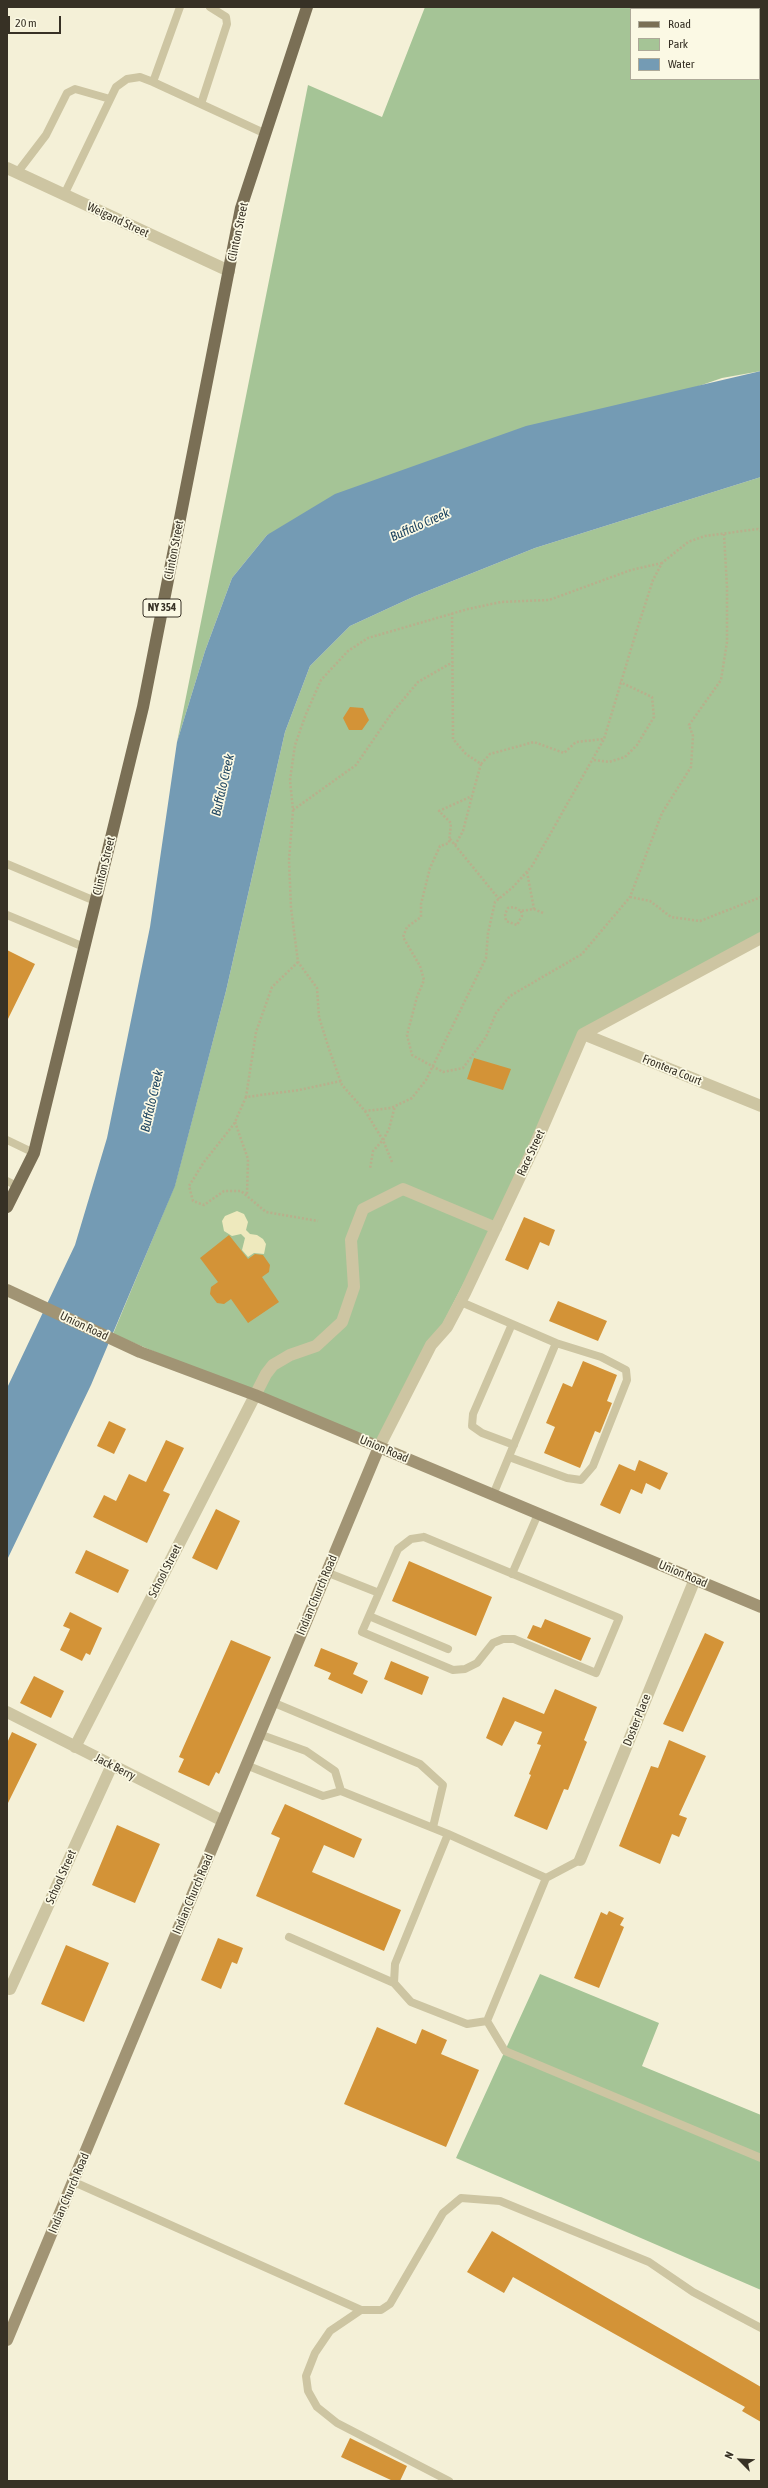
<!DOCTYPE html>
<html>
<head>
<meta charset="utf-8">
<style>
	body { margin:0 }
	#map { position:relative; width:768px; height:2488px; overflow:hidden; background:#f4f0d7; font-family:"Asap Condensed",sans-serif }
	canvas { display:block }
	.frame { position:absolute; inset:0; border:8px solid #373125; pointer-events:none }
	.legend { position:absolute; left:630px; top:8px; width:130px; height:72px; box-sizing:border-box; background:#fbf9e4; border:1px solid #ada998; margin:0; padding:5px 7px; list-style:none; font-size:12px; color:#373125 }
	.legend li { display:flex; align-items:center; gap:8px; height:20px }
	.legend b { width:20px; border:1px solid #ada998 }
	.north { position:absolute; left:720px; top:2440px; width:40px; height:40px; -webkit-text-stroke:3px #fbf9e4; paint-order:stroke; rotate:294deg; font-size:11px; font-weight:700; line-height:16px; text-align:center; color:#373125 }
	.north::after { content:''; display:block; margin:auto; width:14px; height:18px; background:#373125; clip-path:polygon(50% 0,100% 100%,50% 72%,0 100%) }
	.scale { position:absolute; left:8px; top:16px; width:53px; height:18px; box-sizing:border-box; border:2px solid #373125; border-top:0; padding-left:5px; font-size:12px; line-height:14px; white-space:nowrap; color:#373125; -webkit-text-stroke:3px #fbf9e4; paint-order:stroke }
</style>
</head>
<body>
<div id="map">
<canvas width="768" height="2488"></canvas>
<div class="frame"></div>
<ul class="legend">
<li><b style="height:5px;background:#7a6f55"></b>Road</li>
<li><b style="height:11px;background:#a5c496"></b>Park</li>
<li><b style="height:11px;background:#749bb4"></b>Water</li>
</ul>
<div class="north">N</div>
<div class="scale">20 m</div>
</div>
<script>
const context = document.querySelector('canvas').getContext('2d');
context.lineJoin = 'round';
function fill(path, color) {
  context.fillStyle = color;
  context.fill(path, 'evenodd');
}
function poly(rows) {
  const path = new Path2D();
  for (const r of rows) {
    path.moveTo(r[0], r[1]);
    for (let i = 2; i < r.length; i += 2) path.lineTo(r[i], r[i + 1]);
  }
  return path;
}
function stroke(path, color, width, dash) {
  context.strokeStyle = color;
  context.lineWidth = width;
  context.lineCap = dash ? 'butt' : 'round';
  context.setLineDash(dash || []);
  context.stroke(path);
}
function drawText(font, color, halo, rows, align = 'center') {
  context.font = font + ' "Asap Condensed",sans-serif';
  context.lineWidth = 3.5;
  context.setLineDash([]);
  context.textBaseline = 'middle';
  context.strokeStyle = halo;
  context.fillStyle = color;
  for (const [text, x, y, turn = 0] of rows) {
    context.save();
    context.translate(x, y);
    context.rotate((+turn || 0) * Math.PI / 180);
    context.textAlign = isNaN(turn) ? turn : align;
    if (halo) context.strokeText(text, 0, 0);
    context.fillText(text, 0, 0);
    context.restore();
  }
}
fill(poly([
	[425,7,661,7,671,9,631,9,631,79,759,79,759,9,736,9,736,7,761,7,761,371,722,378,267,535,232,578,205,651,177,742,308,85,382,117],
	[761,477,761,938,583,1034,535,1145,379,1447,113,1334,175,1185,226,991,285,732,310,666,350,626,415,596,535,548],
	[540,1974,659,2023,642,2066,761,2115,761,2290,456,2158]
]), '#a5c496');
fill(poly([
	[237,1211,244,1214,248,1222,246,1230,250,1234,257,1235,263,1239,266,1244,264,1254,254,1253,248,1257,242,1250,245,1238,241,1234,232,1236,224,1231,222,1221,225,1216]
]), '#eee9bd');
fill(poly([
	[761,371,761,477,535,548,415,596,350,626,310,666,285,732,226,991,175,1186,91,1385,7,1560,7,1388,75,1245,107,1138,150,927,177,742,205,651,232,578,267,535,335,494,526,426]
]), '#749bb4');
fill(poly([
	[350,707,363,708,369,720,362,730,349,730,343,718],
	[7,950,35,964,7,1021],
	[474,1058,511,1069,503,1090,467,1079],
	[524,1217,555,1230,549,1246,540,1242,528,1270,505,1260],
	[229,1235,248,1259,255,1254,263,1255,270,1265,269,1272,262,1277,279,1302,248,1323,231,1299,224,1304,217,1303,210,1294,211,1287,218,1282,200,1258],
	[558,1301,607,1321,598,1341,549,1321],
	[583,1361,617,1375,607,1401,612,1403,600,1433,595,1431,580,1468,544,1453,555,1427,546,1423,563,1383,572,1387],
	[109,1421,126,1429,114,1454,97,1446],
	[166,1440,184,1448,163,1491,170,1494,147,1543,93,1517,104,1495,116,1501,129,1474,146,1482],
	[639,1460,668,1473,660,1490,646,1483,642,1494,631,1489,620,1514,600,1505,619,1464,635,1471],
	[216,1509,240,1521,217,1570,192,1558],
	[86,1550,129,1570,118,1593,75,1573],
	[409,1561,492,1597,476,1636,392,1601],
	[70,1612,102,1628,90,1655,86,1653,82,1661,60,1650,70,1629,63,1626],
	[545,1619,591,1638,581,1661,527,1638,533,1625,541,1628],
	[705,1633,724,1642,683,1732,663,1724],
	[231,1640,271,1657,219,1774,216,1772,209,1786,178,1772,184,1759,179,1757],
	[321,1648,358,1663,353,1674,368,1681,362,1694,328,1679,331,1673,314,1666],
	[391,1661,429,1677,422,1695,384,1679],
	[34,1676,64,1691,51,1718,20,1703],
	[555,1689,597,1707,584,1740,587,1742,568,1790,564,1789,547,1830,514,1816,531,1775,529,1774,541,1745,537,1744,542,1732,515,1721,502,1746,486,1738,503,1697,544,1714],
	[12,1732,37,1744,7,1805,7,1743],
	[669,1740,706,1756,679,1815,687,1818,679,1837,672,1834,660,1864,619,1846,651,1766,658,1768],
	[285,1804,362,1839,354,1858,324,1845,312,1872,401,1910,384,1951,256,1896,280,1838,271,1834],
	[117,1825,160,1844,135,1903,92,1885],
	[609,1911,624,1918,620,1925,624,1927,599,1988,574,1978,601,1912,607,1915],
	[218,1938,243,1948,237,1964,232,1962,221,1989,201,1980],
	[66,1945,109,1963,84,2022,41,2004],
	[377,2027,416,2044,422,2029,447,2040,441,2054,479,2070,446,2147,344,2104],
	[492,2231,761,2387,761,2422,742,2411,745,2407,513,2277,504,2293,467,2272],
	[350,2438,407,2466,400,2481,393,2481,341,2457]
]), '#d39337');
stroke(poly([
	[662,563,631,570,549,600,501,602,468,609,368,638,348,651,321,680,306,714,295,745,290,780,293,810,289,860,291,908,298,962,317,988,319,1017,329,1049,342,1085,365,1111,391,1108,412,1098,426,1080,486,958,488,933,495,902,513,887,532,866,604,739,634,639,653,580,662,563,688,542,705,536,758,529,761,531],
	[452,613,453,739,466,754,481,764,490,754,534,742,564,753,576,742,604,739],
	[594,760,609,762,625,757,637,745,654,717,652,697,620,682],
	[481,764,472,796,439,811,451,823,449,843,440,846,430,868,421,904,421,917,407,927,403,937,420,966,424,980,417,997,407,1035,412,1055,443,1072,463,1068,486,1037,496,1013,510,996,582,954,630,897,662,813,691,767,693,736,689,725,721,680,727,642,727,587,724,534],
	[293,810,356,765,391,714,418,682,453,662],
	[450,839,499,899],
	[455,845,463,831,472,796],
	[527,872,534,909],
	[630,897,650,901,671,917,700,921,761,897],
	[521,911,522,916,517,925,506,921,505,914,508,908,514,907,521,911,534,909,543,913],
	[298,962,272,987,256,1032,246,1097,299,1090,341,1081],
	[246,1097,234,1124,204,1162,189,1186,193,1201,204,1205,224,1191,241,1191,266,1212,318,1221],
	[365,1111,383,1140,373,1151,370,1169],
	[235,1122,248,1159,247,1194],
	[392,1162,383,1140,389,1129,395,1106]
]), '#b9af8c', 2.5, [2, 2]);
stroke(poly([
	[153,82,180,7],
	[201,104,227,24,226,17,210,7],
	[17,173,46,135,67,93,75,89,110,99],
	[64,195,116,87,127,79,140,77,153,82,266,134],
	[7,864,95,901],
	[7,915,84,947],
	[7,1140,34,1153],
	[7,1181,17,1186],
	[461,1302,556,1343,493,1495],
	[512,1324,473,1414,472,1426,482,1433,514,1445],
	[509,1457,567,1478,581,1480,593,1466,627,1380,626,1370,601,1357,556,1343],
	[424,1537,619,1618,596,1673,514,1639,503,1639,493,1643,477,1663,465,1669,453,1670,362,1632,398,1549,411,1539,424,1537],
	[326,1572,379,1593],
	[512,1574,538,1514],
	[369,1616,448,1649],
	[272,1702,420,1764,443,1785,433,1827],
	[259,1734,306,1751,335,1771,341,1791],
	[246,1765,323,1796,341,1791,448,1834,546,1878,487,2021,467,2024,411,2002,394,1983,289,1937],
	[546,1878,580,1860],
	[394,1983,395,1964,448,1834],
	[487,2021,505,2051,761,2158],
	[74,2182,361,2310,381,2310,390,2304,443,2213,461,2198,500,2201,649,2262,693,2292,761,2328],
	[361,2310,330,2331,315,2353,306,2376,308,2391,317,2407,337,2423,449,2481]
]), '#cdc5a2', 8);
stroke(poly([
	[7,168,229,271],
	[583,1034,761,1106],
	[379,1447,431,1345,447,1327,465,1293,535,1145,583,1034,761,938],
	[7,1712,223,1821],
	[75,1747,266,1374,273,1365,290,1355,316,1346,342,1322,354,1287,351,1240,363,1209,403,1189,496,1228],
	[580,1860,695,1579],
	[10,1989,112,1765]
]), '#cdc5a2', 12);
stroke(poly([
	[7,1290,140,1352,255,1395,761,1607],
	[7,2340,379,1447]
]), '#a19474', 12);
stroke(poly([
	[7,1207,34,1153,143,707,241,208,307,7]
]), '#7a6f55', 12);
for (const [x, y, w] of [
	[162,608,38]
]) {
  const box = new Path2D();
  box.roundRect(x - w / 2, y - 9, w, 18, 3);
  context.fillStyle = '#fbf9e4';
  context.fill(box);
  stroke(box, '#373125', 1);
}
drawText('bold 11px', '#373125', null, [
	["NY 354",162,608]
]);
drawText('12px', '#373125', '#fbf9e4', [
	["Weigand Street",118,220,25],
	["Clinton Street",238,232,-78],
	["Clinton Street",174,550,-79],
	["Clinton Street",104,866,-76],
	["Frontera Court",672,1070,22],
	["Race Street",531,1153,-65],
	["Union Road",84,1326,25],
	["Union Road",384,1449,23],
	["School Street",165,1571,-63],
	["Union Road",683,1574,23],
	["Indian Church Road",317,1595,-67],
	["Doster Place",637,1720,-68],
	["Jack Berry",115,1767,27],
	["School Street",61,1877,-66],
	["Indian Church Road",193,1894,-67],
	["Indian Church Road",69,2193,-67]
]);
drawText('italic 13px', '#173f5c', '#fbf9e4', [
	["Buffalo Creek",420,525,-24],
	["Buffalo Creek",223,785,-77],
	["Buffalo Creek",152,1101,-77]
]);
</script>
</body>
</html>
